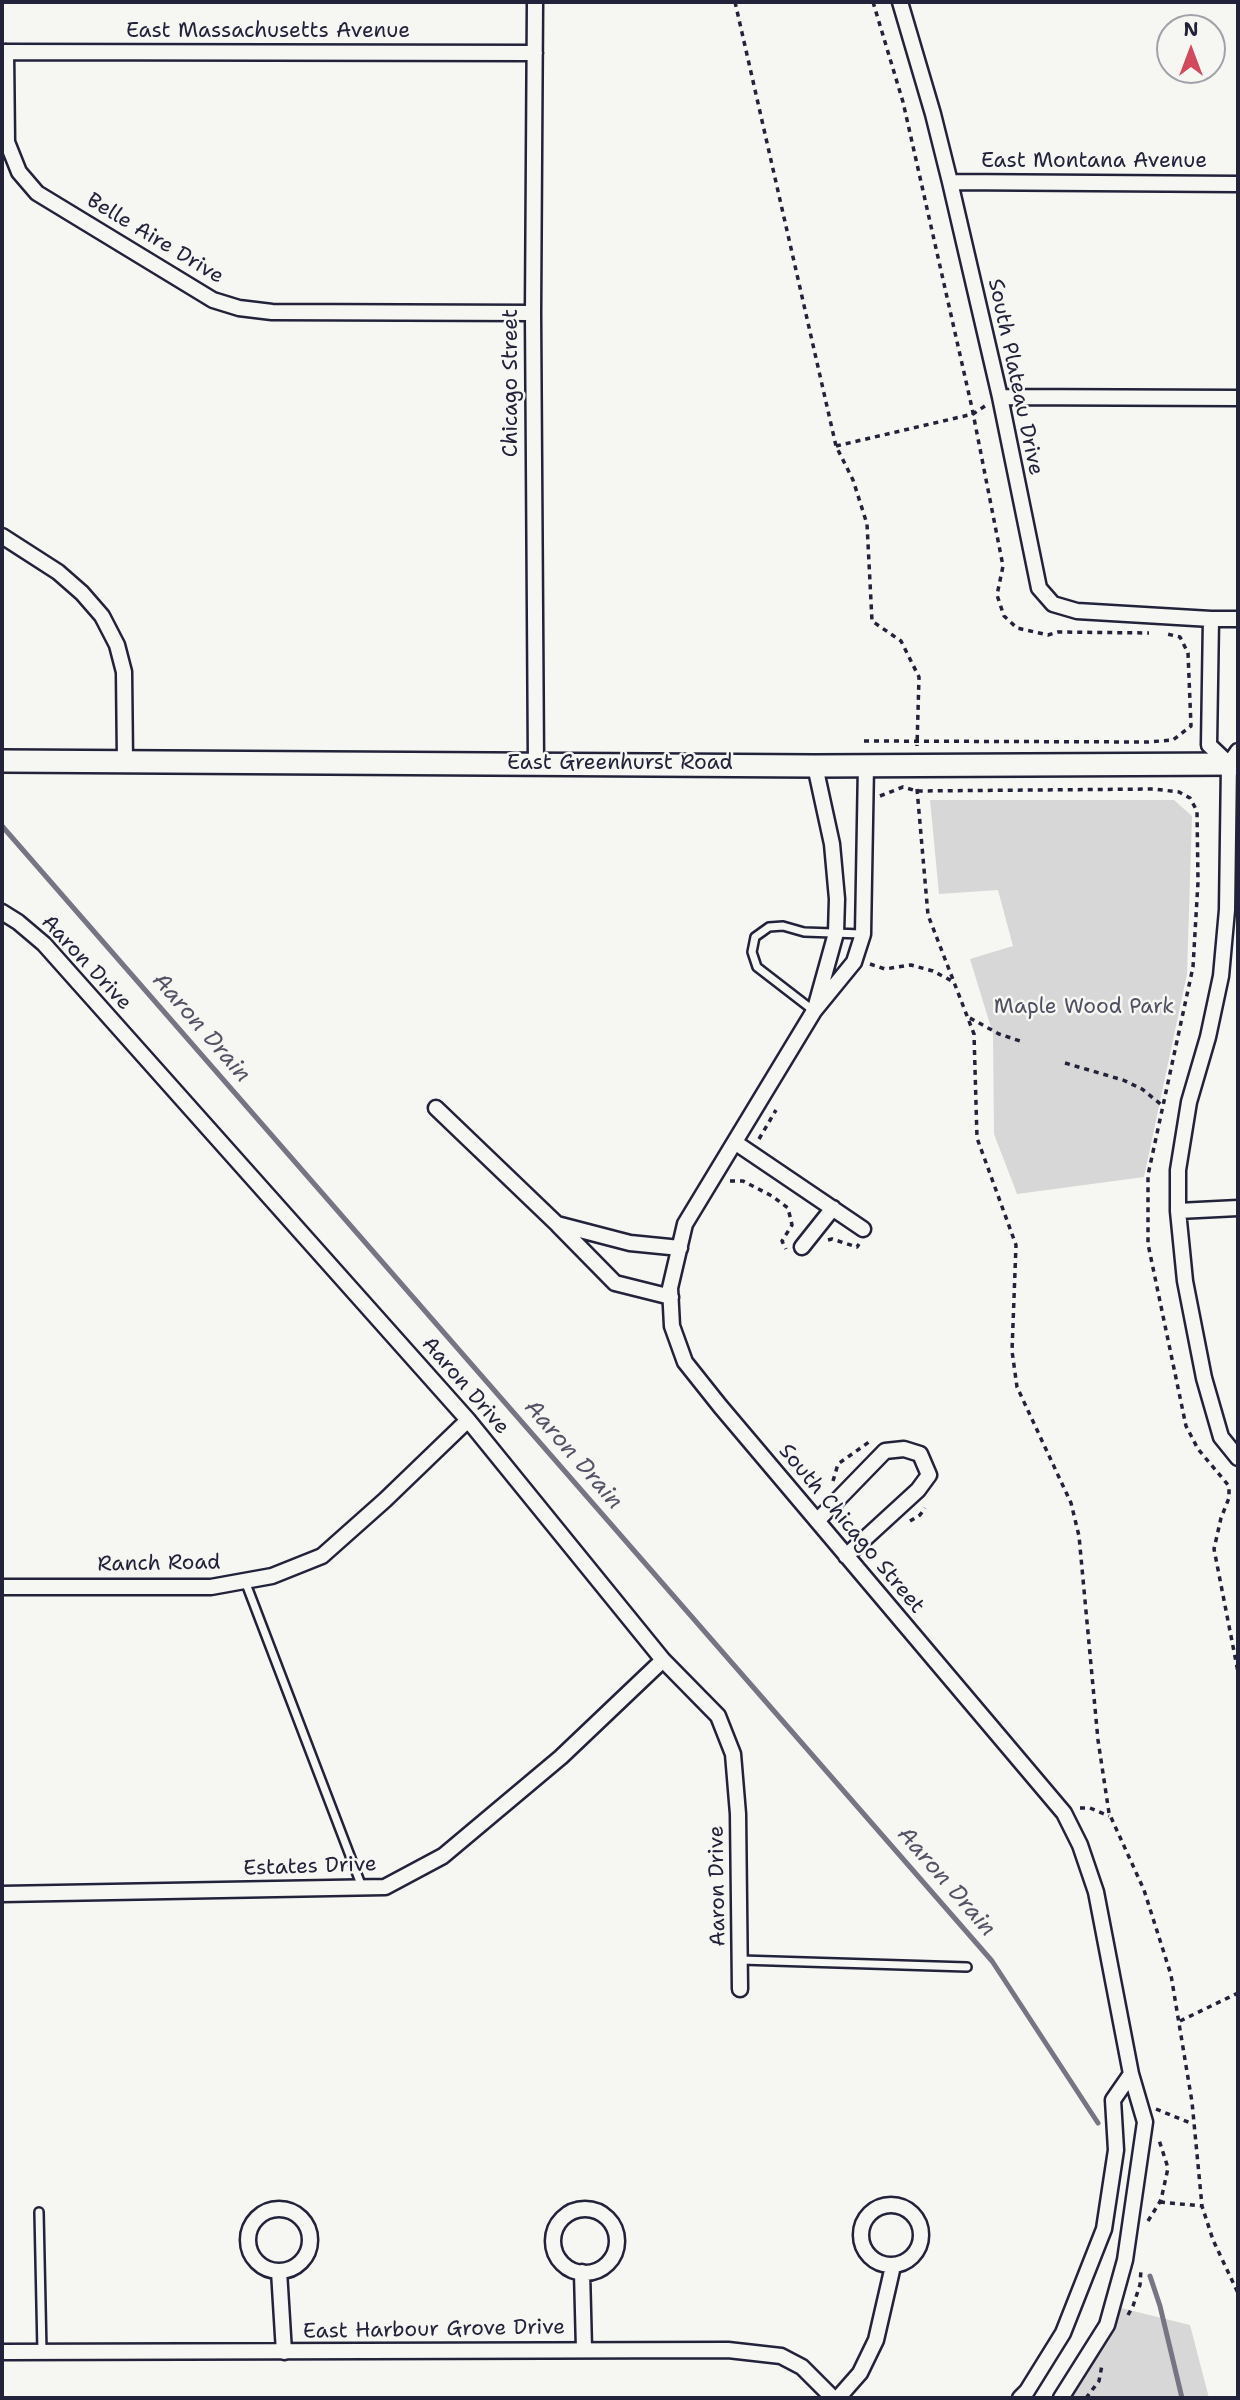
<!DOCTYPE html>
<html>
<head>
<meta charset="utf-8">
<style>
	body { margin:0 }
	#map { position:relative; width:1240px; height:2400px; overflow:hidden; background:#f6f6f2; font-family:"Shantell Sans",sans-serif }
	canvas { display:block }
	.frame { position:absolute; inset:0; border:4px solid #22223b; pointer-events:none }
	.north { position:absolute; left:1156px; top:14px; width:70px; height:70px; box-sizing:border-box; background:#f6f6f2; border:2px solid #a1a1a9; border-radius:50%; rotate:0deg; font-size:19px; font-weight:700; line-height:28px; text-align:center; color:#22223b }
	.north::after { content:''; display:block; margin:auto; width:24px; height:32px; background:#d1495b; clip-path:polygon(50% 0,100% 100%,50% 72%,0 100%) }
</style>
</head>
<body>
<div id="map">
<canvas width="1240" height="2400"></canvas>
<div class="frame"></div>
<div class="north">N</div>
</div>
<script>
const context = document.querySelector('canvas').getContext('2d');
context.lineJoin = 'round';
function fill(path, color) {
  context.fillStyle = color;
  context.fill(path, 'evenodd');
}
function poly(rows) {
  const path = new Path2D();
  for (const r of rows) {
    if (r.length === 3) {
      path.moveTo(r[0] + r[2], r[1]);
      path.arc(r[0], r[1], r[2], 0, 2 * Math.PI);
      continue;
    }
    path.moveTo(r[0], r[1]);
    for (let i = 2; i < r.length; i += 2) path.lineTo(r[i], r[i + 1]);
  }
  return path;
}
function stroke(path, color, width, dash) {
  context.strokeStyle = color;
  context.lineWidth = width;
  context.lineCap = dash ? 'butt' : 'round';
  context.setLineDash(dash || []);
  context.stroke(path);
}
function drawText(font, color, halo, rows, align = 'center') {
  context.font = font + ' "Shantell Sans",sans-serif';
  context.lineWidth = 5;
  context.setLineDash([]);
  context.textBaseline = 'middle';
  context.strokeStyle = halo;
  context.fillStyle = color;
  for (const [text, x, y, turn = 0] of rows) {
    context.save();
    context.translate(x, y);
    context.rotate((+turn || 0) * Math.PI / 180);
    context.textAlign = isNaN(turn) ? turn : align;
    if (halo) context.strokeText(text, 0, 0);
    context.fillText(text, 0, 0);
    context.restore();
  }
}
fill(poly([
	[930,800,1174,800,1192,816,1187,974,1144,1177,1017,1194,994,1134,993,1034,970,959,1013,946,998,890,939,894],
	[1117,2307,1190,2325,1209,2398,1064,2398]
]), '#d7d7d7');
stroke(poly([
	[2,826,992,1961,1098,2123],
	[1150,2276,1160,2306,1182,2398]
]), '#757583', 5);
const service = poly([
	[814,1011,757,967,752,952,755,937,769,927,783,926,804,932,862,934],
	[245,1581,362,1887],
	[741,1960,967,1967],
	[39,2212,42,2352]
]);
const minor = poly([
	[535,2,533,313,536,763],
	[900,2,933,114,950,182,1000,397,1039,588,1053,604,1077,611,1211,619,1238,619],
	[2,52,535,53],
	[6,52,7,142,19,172,37,193,213,300,239,308,272,312,533,313],
	[950,182,1238,184],
	[1000,397,1238,398],
	[2,536,58,572,82,593,102,616,117,645,124,672,125,761],
	[1211,619,1209,745,1229,764],
	[1238,751,1229,764,1227,910,1221,976,1208,1037,1189,1102,1178,1170,1178,1211,1185,1281,1204,1378,1221,1437,1238,1458],
	[866,765,863,934,854,962,814,1011,685,1224,670,1288,672,1326,685,1362,720,1406,1064,1813,1080,1845,1096,1892,1131,2074,1145,2122,1125,2260,1107,2325,1061,2398],
	[815,766,832,844,837,899,836,933,816,1005],
	[2,912,18,922,44,944,468,1420,663,1660,718,1716,733,1754,738,1814,740,1989],
	[436,1108,557,1224,630,1243,680,1248],
	[736,1143,863,1229],
	[1178,1211,1238,1208],
	[558,1225,615,1283,671,1297],
	[802,1247,833,1208],
	[817,1521,885,1451,904,1449,920,1454,929,1475,918,1490,846,1556],
	[2,1587,211,1587,272,1576,322,1556,385,1500,468,1420],
	[2,1894,385,1887,443,1856,561,1757,663,1660],
	[891,2235,30],
	[585,2241,32],
	[279,2240,31],
	[279,2271,284,2352],
	[582,2272,584,2349],
	[2,2352,728,2350,781,2356,802,2367,833,2398],
	[838,2398,860,2373,876,2340,893,2266],
	[1020,2398,1027,2391,1063,2333,1104,2229,1116,2150,1113,2100,1131,2074]
]);
const secondary = poly([
	[2,761,815,766,1238,764]
]);
stroke(service, '#22223b', 12);
stroke(minor, '#22223b', 19);
stroke(secondary, '#22223b', 26);
stroke(poly([
	[735,2,836,446,853,480,867,524,872,621,901,641,919,677,917,746],
	[873,2,903,102,972,408,1003,566,997,595,1004,616,1017,628,1048,635,1058,632,1149,633],
	[836,446,973,414,985,406],
	[864,741,1148,742,1173,740,1191,726,1188,653,1180,637,1167,634],
	[917,789,928,915,974,1034,977,1138,1016,1245,1012,1351,1017,1387,1071,1503,1079,1536,1098,1740,1109,1813,1144,1890,1171,1975,1192,2102,1202,2206,1213,2240,1238,2293],
	[880,796,903,787,917,791,1154,789,1179,792,1190,798,1197,811,1198,882,1193,967,1148,1175,1148,1244,1186,1426,1198,1449,1229,1486,1229,1498,1221,1518,1214,1549,1238,1672],
	[870,964,885,969,911,965,933,971,952,981],
	[970,1018,999,1034,1023,1042],
	[1065,1063,1123,1080,1142,1089,1163,1106],
	[759,1139,776,1110],
	[730,1181,743,1181,772,1196,788,1208,792,1225,782,1241,786,1249],
	[828,1240,832,1239,857,1247,859,1244],
	[833,1481,838,1464,869,1442],
	[910,1521,920,1515,925,1508],
	[1080,1808,1090,1808,1109,1816],
	[1180,2021,1238,1993],
	[1156,2109,1193,2124],
	[1160,2202,1202,2206],
	[1148,2221,1161,2200,1168,2168,1159,2140],
	[1128,2315,1133,2306,1140,2285,1141,2270],
	[1086,2398,1099,2381,1102,2365]
]), '#22223b', 3.5, [5, 5]);
stroke(service, '#f6f6f2', 7);
stroke(minor, '#f6f6f2', 14);
stroke(secondary, '#f6f6f2', 21);
drawText('21px', '#22223b', '#f6f6f2', [
	["East Massachusetts Avenue",268,32],
	["East Montana Avenue",1094,162],
	["Belle Aire Drive",155,239,31],
	["South Plateau Drive",1015,377,78],
	["Chicago Street",512,383,-90],
	["East Greenhurst Road",620,764],
	["Aaron Drive",86,963,47],
	["Aaron Drive",465,1386,49],
	["South Chicago Street",851,1529,50],
	["Ranch Road",159,1564,-1],
	["Estates Drive",310,1867,-2],
	["Aaron Drive",718,1886,-91],
	["East Harbour Grove Drive",434,2330,-1]
]);
drawText('21px', '#4f4f62', '#f6f6f2', [
	["Maple Wood Park",1084,1008]
]);
drawText('italic 23px', '#535365', '#f6f6f2', [
	["Aaron Drain",201,1028,49],
	["Aaron Drain",573,1455,49],
	["Aaron Drain",946,1882,49]
]);
</script>
</body>
</html>
